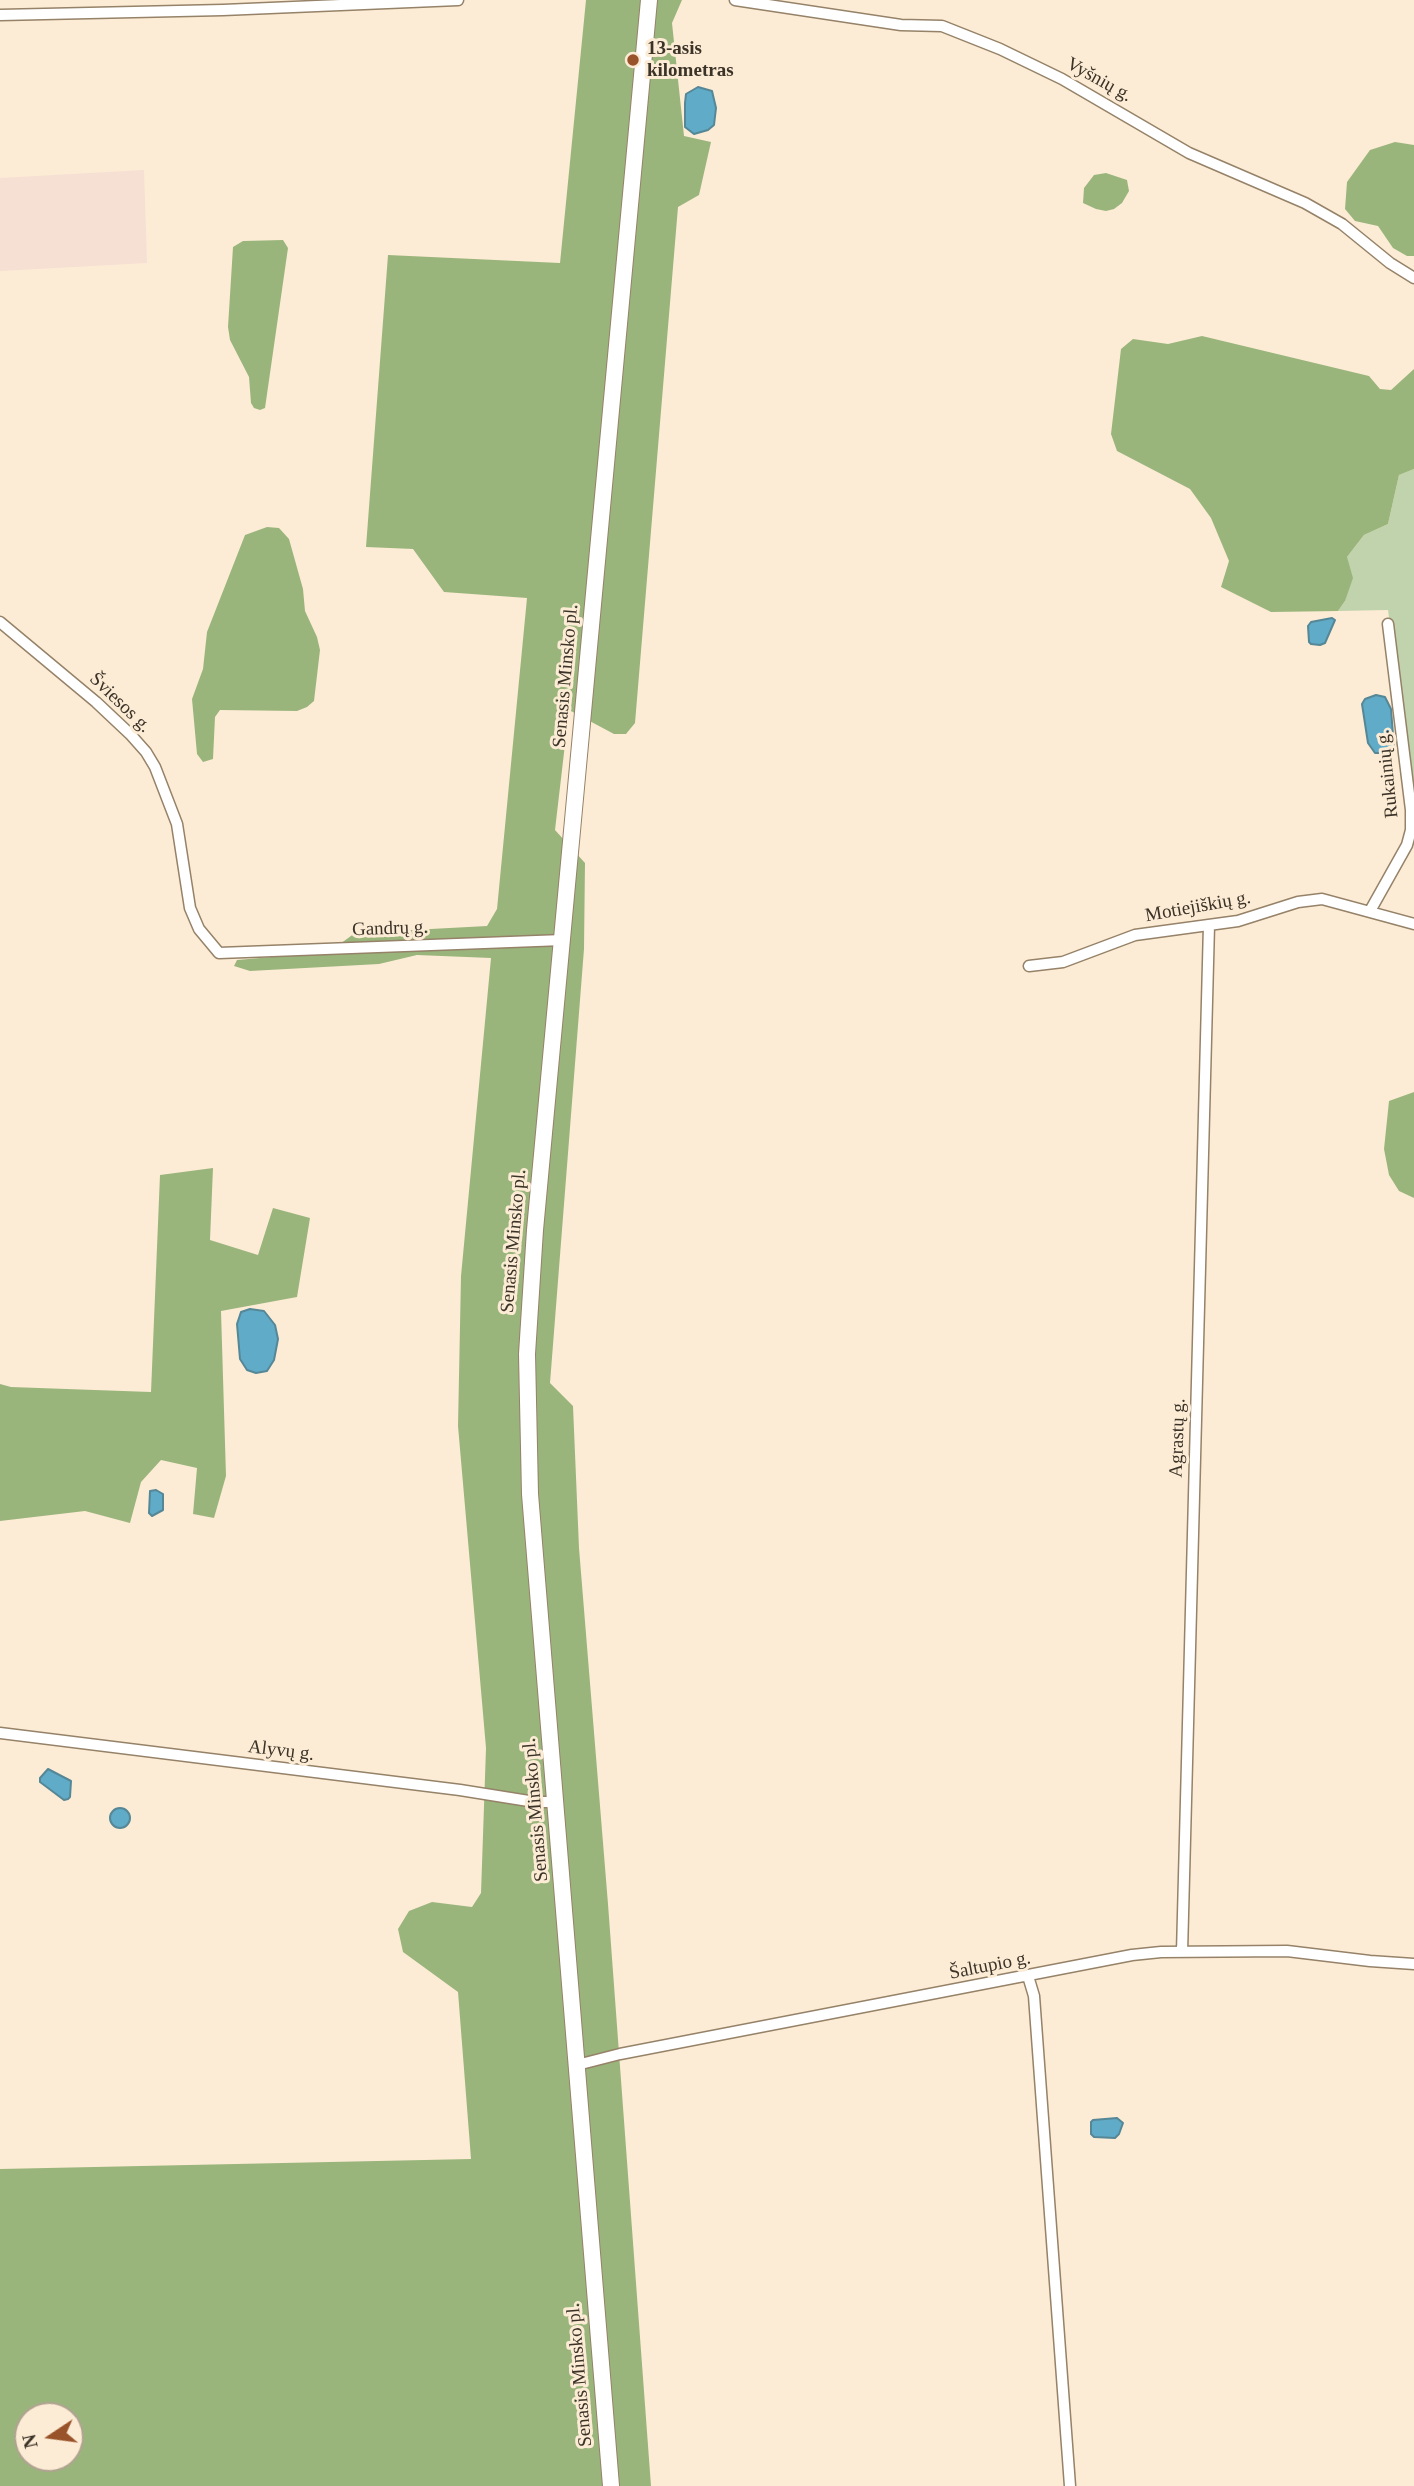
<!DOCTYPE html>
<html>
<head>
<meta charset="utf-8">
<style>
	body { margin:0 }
	#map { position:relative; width:1414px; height:2486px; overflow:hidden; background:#fdecd5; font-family:Georgia,serif }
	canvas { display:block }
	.north { position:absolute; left:14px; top:2402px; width:70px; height:70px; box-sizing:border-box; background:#fdecd5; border:2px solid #afa290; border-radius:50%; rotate:257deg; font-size:19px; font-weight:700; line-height:28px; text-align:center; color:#3b3328 }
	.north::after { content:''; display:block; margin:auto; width:24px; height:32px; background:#99532a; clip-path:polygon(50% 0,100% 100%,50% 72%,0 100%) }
</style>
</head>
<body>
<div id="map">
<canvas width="1414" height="2486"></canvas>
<div class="north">N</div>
</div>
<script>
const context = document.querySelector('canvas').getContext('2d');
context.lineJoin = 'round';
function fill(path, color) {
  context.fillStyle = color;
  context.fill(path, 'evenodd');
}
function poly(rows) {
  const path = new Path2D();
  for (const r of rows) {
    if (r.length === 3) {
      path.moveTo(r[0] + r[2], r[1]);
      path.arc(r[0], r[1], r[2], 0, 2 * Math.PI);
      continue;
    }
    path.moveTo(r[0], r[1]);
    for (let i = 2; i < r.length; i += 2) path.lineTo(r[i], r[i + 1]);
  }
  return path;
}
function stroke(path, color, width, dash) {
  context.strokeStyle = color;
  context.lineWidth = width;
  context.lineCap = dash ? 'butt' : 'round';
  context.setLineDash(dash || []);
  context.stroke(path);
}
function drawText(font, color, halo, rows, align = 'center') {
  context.font = font + ' Georgia,serif';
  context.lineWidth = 6;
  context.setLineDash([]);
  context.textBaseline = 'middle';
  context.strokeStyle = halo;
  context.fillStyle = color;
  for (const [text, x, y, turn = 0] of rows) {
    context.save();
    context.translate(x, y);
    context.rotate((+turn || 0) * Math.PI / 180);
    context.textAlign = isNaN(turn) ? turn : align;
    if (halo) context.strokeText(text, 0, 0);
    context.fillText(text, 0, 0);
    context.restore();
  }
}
fill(poly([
	[144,170,147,263,0,271,0,178]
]), '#f6dfd3');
fill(poly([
	[1414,469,1414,805,1388,610,1338,611,1345,601,1347,557,1364,535,1388,524,1399,475]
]), '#c0d3ad');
fill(poly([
	[586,0,682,0,672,23,684,136,711,142,699,195,678,207,635,723,626,734,614,734,569,710,555,830,585,863,584,949,550,1383,573,1406,579,1548,608,1904,651,2486,0,2486,0,2169,471,2159,458,1992,403,1952,398,1929,409,1911,432,1902,472,1907,481,1893,486,1748,458,1426,461,1276,491,958,417,955,379,964,250,971,234,966,237,960,329,952,355,933,487,926,497,909,527,598,444,592,413,549,366,547,388,255,560,263],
	[28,2416,70,2416,70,2458,28,2458],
	[1395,142,1414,145,1414,256,1407,256,1393,248,1378,226,1355,221,1345,209,1347,182,1370,150],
	[1106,173,1127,180,1129,191,1122,203,1114,209,1106,211,1096,209,1083,203,1084,188,1094,175],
	[283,240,288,248,265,408,260,410,254,408,251,403,249,377,230,340,228,327,233,247,243,241],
	[1202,336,1369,376,1380,389,1391,390,1414,369,1414,469,1399,475,1388,524,1364,535,1347,557,1353,578,1345,601,1338,611,1271,612,1221,587,1229,561,1211,518,1190,489,1117,451,1111,434,1121,349,1133,339,1168,344],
	[267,527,279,528,289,539,303,589,305,611,317,637,320,650,314,701,307,707,297,711,220,710,215,717,213,759,203,762,197,754,192,699,203,669,207,632,245,535],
	[1414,1092,1414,1198,1399,1191,1389,1175,1384,1149,1389,1101],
	[213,1168,210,1240,258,1255,273,1208,310,1218,297,1297,221,1311,226,1476,214,1518,193,1514,197,1468,161,1460,141,1482,130,1523,85,1511,0,1521,0,1384,11,1387,151,1392,160,1175]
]), '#9ab57c');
const water = poly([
	[698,87,712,91,716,108,714,125,708,130,694,134,685,127,685,103,686,94,698,87],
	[1332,618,1335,620,1325,643,1320,645,1311,644,1309,642,1308,626,1311,622,1332,618],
	[1376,695,1385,697,1391,709,1394,748,1387,753,1375,753,1368,743,1362,704,1365,699,1376,695],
	[250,1309,264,1311,275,1325,278,1339,274,1360,267,1371,256,1373,247,1370,240,1359,237,1324,241,1312,250,1309],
	[156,1490,163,1494,163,1510,152,1516,149,1513,150,1491,156,1490],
	[48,1769,71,1781,70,1797,68,1799,64,1800,40,1782,40,1778,48,1769],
	[120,1818,10],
	[1117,2118,1123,2123,1119,2134,1115,2138,1094,2137,1091,2134,1091,2122,1093,2120,1117,2118]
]);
fill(water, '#60abc7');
stroke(water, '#558797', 2);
const street = poly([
	[735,0,901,25,942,26,1000,49,1062,79,1189,153,1305,203,1342,224,1390,263,1414,278],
	[0,15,223,10,458,0],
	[0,622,96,702,130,734,146,752,155,767,177,824,190,908,199,929,219,953,563,940],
	[1370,911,1407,845,1411,830,1411,810,1388,624],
	[1029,966,1063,962,1135,935,1238,921,1298,902,1322,899,1414,924],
	[0,1733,460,1790,535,1802,557,1802],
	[1182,1952,1209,925],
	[1028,1976,1034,1996,1070,2486],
	[577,2065,620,2054,1132,1955,1161,1952,1287,1951,1370,1961,1414,1964]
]);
const secondary = poly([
	[611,2486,530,1494,527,1354,535,1230,649,0]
]);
stroke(street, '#958268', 13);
stroke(secondary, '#958268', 18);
stroke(street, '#fff', 10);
stroke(secondary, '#fff', 16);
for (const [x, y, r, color] of [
	[633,60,7,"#99532a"]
]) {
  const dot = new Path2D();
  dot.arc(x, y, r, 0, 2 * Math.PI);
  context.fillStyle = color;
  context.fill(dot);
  stroke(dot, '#fdecd5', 2.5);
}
drawText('bold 19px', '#3b3328', '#fdecd5', [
	["13-asis",647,49],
	["kilometras",647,71]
], 'left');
drawText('19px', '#3b3328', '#fdecd5', [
	["Vyšnių g.",1099,80,29],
	["Senasis Minsko pl.",566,676,-85],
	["Šviesos g.",120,703,44],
	["Rukainių g.",1388,774,-96],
	["Motiejiškių g.",1198,907,-10],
	["Gandrų g.",390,929,-2],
	["Senasis Minsko pl.",514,1241,-85],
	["Agrastų g.",1178,1438,-88],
	["Alyvų g.",281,1751,7],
	["Senasis Minsko pl.",536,1810,-95],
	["Šaltupio g.",990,1966,-11],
	["Senasis Minsko pl.",580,2375,-95]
]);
</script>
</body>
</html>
